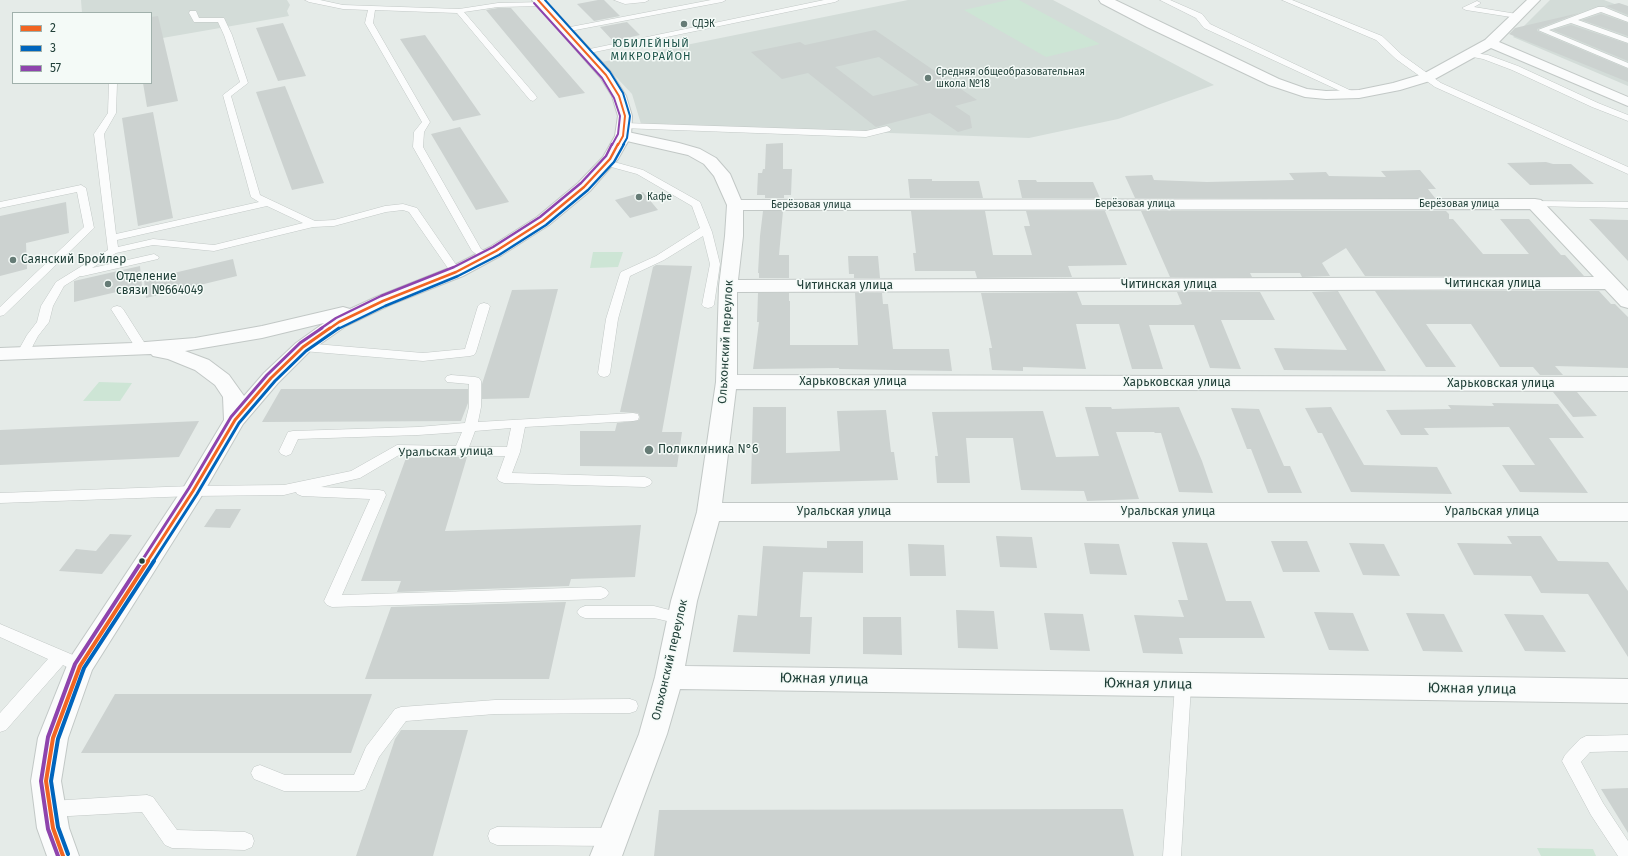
<!DOCTYPE html>
<html>
<head>
<meta charset="utf-8">
<style>
	body { margin:0 }
	#map { position:relative; width:1628px; height:856px; overflow:hidden; background:#e5ebe8; font-family:"Fira Sans",sans-serif }
	canvas { display:block }
	.legend { position:absolute; left:12px; top:12px; width:140px; height:72px; box-sizing:border-box; background:#f4faf7; border:1px solid #a0b0ab; margin:0; padding:5px 7px; list-style:none; font-size:12px; color:#214039 }
	.legend li { display:flex; align-items:center; gap:8px; height:20px }
	.legend b { width:20px; border:1px solid #a0b0ab }
</style>
</head>
<body>
<div id="map">
<canvas width="1628" height="856"></canvas>
<ul class="legend">
<li><b style="height:5px;background:#f26522"></b>2</li>
<li><b style="height:5px;background:#0065bd"></b>3</li>
<li><b style="height:5px;background:#8e44ad"></b>57</li>
</ul>
</div>
<script>
const context = document.querySelector('canvas').getContext('2d');
context.lineJoin = 'round';
function fill(path, color) {
  context.fillStyle = color;
  context.fill(path, 'evenodd');
}
function poly(rows) {
  const path = new Path2D();
  for (const r of rows) {
    path.moveTo(r[0], r[1]);
    for (let i = 2; i < r.length; i += 2) path.lineTo(r[i], r[i + 1]);
  }
  return path;
}
function stroke(path, color, width, dash) {
  context.strokeStyle = color;
  context.lineWidth = width;
  context.lineCap = dash ? 'butt' : 'round';
  context.setLineDash(dash || []);
  context.stroke(path);
}
function drawText(font, color, halo, rows, align = 'center') {
  context.font = font + ' "Fira Sans",sans-serif';
  context.lineWidth = 3;
  context.setLineDash([]);
  context.textBaseline = 'middle';
  context.strokeStyle = halo;
  context.fillStyle = color;
  for (const [text, x, y, turn = 0] of rows) {
    context.save();
    context.translate(x, y);
    context.rotate((+turn || 0) * Math.PI / 180);
    context.textAlign = isNaN(turn) ? turn : align;
    if (halo) context.strokeText(text, 0, 0);
    context.fillText(text, 0, 0);
    context.restore();
  }
}
fill(poly([
	[81,0,287,0,290,5,287,11,289,16,151,40,151,13,82,13],
	[908,0,1053,0,1214,85,1118,119,1029,138,641,124,632,94,602,62],
	[1550,0,1604,0,1628,9,1628,86,1513,37]
]), '#d3dcd8');
fill(poly([
	[1008,0,1019,0,1100,44,1046,57,964,10],
	[593,252,623,252,618,267,590,268],
	[99,382,132,383,120,401,83,401],
	[1537,848,1593,849,1596,856,1541,856]
]), '#cde5d5');
fill(poly([
	[598,0,604,0,620,16,594,21,577,4],
	[1619,3,1628,6,1628,15,1606,6],
	[498,8,511,8,585,93,559,98,486,10],
	[1579,13,1537,29,1537,31,1628,69,1628,82,1509,34,1515,28],
	[1601,14,1628,23,1628,36,1582,20],
	[158,16,178,101,147,107,143,83,151,83,151,17],
	[627,22,640,35,613,41,600,27],
	[283,23,306,76,278,81,256,28],
	[1571,25,1628,44,1628,61,1553,30],
	[875,30,977,100,955,106,970,116,972,128,958,132,930,113,876,127,808,73,782,79,751,52,800,42,805,45],
	[879,57,919,85,873,96,835,67],
	[425,35,481,115,453,121,400,39],
	[285,86,324,183,292,190,256,92],
	[153,112,173,218,138,226,122,118],
	[460,127,509,202,476,210,431,134],
	[783,143,783,169,792,169,791,195,784,195,784,198,765,198,765,195,757,195,758,173,762,173,763,169,765,169,766,144],
	[1546,162,1553,164,1571,164,1594,184,1530,185,1507,163],
	[1420,170,1436,189,1428,189,1435,198,1135,198,1125,176,1152,175,1154,180,1207,182,1294,180,1289,173,1326,172,1329,176,1386,177,1381,171],
	[908,179,932,179,932,181,979,181,983,198,910,198],
	[1018,180,1036,180,1037,182,1093,182,1100,198,1022,198],
	[643,192,658,210,630,218,615,200],
	[66,202,69,233,26,243,27,269,0,276,0,216],
	[763,211,783,211,779,255,789,255,789,278,759,278,759,273,758,273,760,236],
	[911,211,985,211,993,255,1032,255,1024,226,1030,226,1026,211,1105,211,1127,265,1068,266,1072,277,977,278,975,271,915,271,913,253,916,253],
	[1141,211,1446,211,1449,214,1449,219,1453,219,1483,254,1529,254,1500,219,1529,219,1561,255,1565,255,1584,276,1365,276,1346,248,1322,263,1330,276,1302,277,1300,273,1250,273,1252,277,1170,277],
	[1589,219,1628,220,1628,261],
	[848,256,878,256,880,278,854,278,854,274,849,274],
	[233,259,237,276,146,298,144,280],
	[656,265,692,266,662,432,682,432,677,467,580,466,580,431,615,431,617,423,639,420,640,417,638,413,620,412,653,267],
	[140,266,142,286,74,302,74,281],
	[558,289,529,398,482,399,482,384,512,290],
	[1338,291,1386,371,1284,370,1274,348,1347,350,1312,292],
	[1375,291,1599,291,1611,304,1615,304,1628,317,1628,368,1555,366,1563,375,1540,375,1533,367,1500,367,1471,324,1426,324,1456,367,1426,367],
	[1077,292,1082,305,1178,305,1182,304,1177,292,1260,292,1275,320,1221,320,1241,369,1210,368,1194,325,1149,325,1163,369,1132,369,1119,324,1076,324,1086,369,1023,367,1023,371,992,370,989,348,992,348,981,293],
	[758,293,789,293,789,301,790,301,790,345,858,345,855,293,882,293,883,304,888,304,893,349,949,349,952,371,839,369,839,368,753,369,759,322,757,322],
	[281,389,468,389,468,403,461,421,262,422],
	[1553,392,1577,392,1597,416,1573,417],
	[1492,403,1558,404,1584,438,1549,438,1588,493,1520,492,1502,465,1535,465,1509,427,1424,428,1429,435,1401,435,1386,410,1451,409,1448,405,1494,406],
	[753,407,786,407,786,453,840,451,837,411,886,410,891,452,894,452,898,480,751,484],
	[1085,407,1111,407,1112,409,1179,407,1202,461,1213,493,1179,492,1161,433,1155,433,1154,432,1116,432,1139,499,1087,501,1084,491,1021,490,1013,438,966,438,970,483,937,483,935,456,938,456,932,412,1043,411,1056,457,1099,456],
	[1331,407,1364,465,1437,467,1452,494,1351,492,1322,433,1318,433,1305,408],
	[1231,408,1259,409,1284,466,1290,466,1302,493,1268,493,1251,449,1247,449],
	[199,421,179,457,0,465,0,430],
	[435,457,467,457,445,531,641,525,635,577,571,579,569,586,397,592,401,581,361,581,406,458],
	[216,509,241,509,230,528,204,527],
	[110,534,132,535,102,574,59,571,76,549,96,551],
	[996,536,1032,537,1037,568,1000,567],
	[1507,536,1541,536,1558,561,1608,562,1628,591,1628,657,1588,594,1541,593,1531,576,1474,575,1457,543,1512,544],
	[827,541,863,541,863,573,803,572,800,617,812,617,810,654,733,652,738,615,757,616,763,546,827,548],
	[1271,541,1307,541,1320,572,1283,572],
	[1172,542,1207,543,1226,601,1251,601,1265,638,1179,638,1183,654,1143,653,1134,615,1184,617,1178,600,1188,600],
	[1084,543,1119,544,1127,575,1090,574],
	[1349,543,1384,544,1400,576,1363,575],
	[908,544,944,545,946,576,910,576],
	[566,602,549,679,365,679,391,607],
	[956,610,994,611,998,649,958,648],
	[1314,612,1353,613,1369,651,1329,650],
	[1044,613,1083,614,1090,651,1050,650],
	[1406,613,1444,614,1463,652,1423,651],
	[1504,614,1543,615,1566,652,1525,651],
	[863,617,901,617,902,655,863,654],
	[115,694,372,694,351,753,81,753],
	[401,730,468,730,433,856,356,856,395,739],
	[1628,788,1628,833,1601,789],
	[1123,809,1134,856,654,856,659,810]
]), '#ccd2d0');
const service = poly([
	[305,0,320,0,343,5,459,9,498,3,545,2,545,6,542,6,498,7,464,12,536,96,537,98,533,101,530,100,457,13,375,10,373,23,430,122,424,132,423,147,481,249,490,254,491,256,490,258,482,258,472,251,413,147,414,132,422,122,365,23,368,10,343,9,309,2,305,0],
	[614,0,649,0,645,2,625,4,614,0],
	[711,0,726,0,722,2,565,32,561,30,565,28,711,0],
	[824,0,839,0,835,2,585,54,581,52,585,50,824,0],
	[1160,0,1170,0,1202,14,1210,24,1358,94,1354,97,1351,96,1204,28,1196,18,1160,0],
	[1282,0,1292,0,1382,36,1402,55,1441,83,1628,167,1628,174,1435,87,1396,59,1376,40,1282,0],
	[1477,1,1481,3,1474,7,1517,14,1521,16,1517,18,1466,10,1462,8,1477,1],
	[1598,7,1604,7,1628,17,1628,22,1601,12,1578,20,1628,38,1628,43,1571,23,1549,30,1628,63,1628,68,1538,30,1598,7],
	[190,11,196,11,199,18,224,18,232,35,248,83,231,96,260,195,315,221,334,220,385,206,403,204,417,208,461,272,456,275,452,274,409,212,403,210,386,212,334,226,313,227,214,251,153,245,116,253,92,268,154,254,159,257,158,259,83,276,80,276,64,286,53,306,49,322,38,336,29,353,27,356,23,357,19,356,17,353,27,335,37,322,41,306,56,282,108,250,94,134,108,113,109,83,117,83,116,113,104,134,116,234,259,202,251,197,223,95,240,82,224,35,218,22,194,22,189,13,190,11],
	[267,206,303,223,214,245,153,239,118,247,117,240,267,206],
	[1468,52,1488,55,1518,66,1598,103,1628,115,1628,121,1592,107,1512,70,1483,59,1468,56,1468,52],
	[624,123,866,131,887,126,891,129,890,131,866,137,621,128,620,126,624,123],
	[607,160,643,170,700,202,712,232,720,264,714,305,712,307,708,308,704,307,702,305,710,264,703,236,664,260,630,276,618,319,610,373,608,376,604,377,600,376,598,373,606,319,620,274,621,272,656,256,700,228,692,206,637,174,604,165,602,163,607,160],
	[81,185,86,188,94,228,4,315,0,316,0,307,84,227,77,192,0,208,0,202,81,185],
	[1535,201,1628,202,1628,208,1531,206,1530,204,1531,202,1535,201],
	[484,303,488,304,490,306,476,352,474,355,470,356,423,361,303,351,299,350,297,347,299,344,303,343,423,353,465,349,478,306,480,304,484,303],
	[117,306,121,307,123,309,149,350,147,353,143,354,139,353,137,350,111,309,113,307,117,306],
	[451,375,475,377,479,378,481,381,481,407,478,422,633,413,638,414,639,417,638,420,633,421,525,427,520,452,512,473,645,477,650,479,652,482,650,485,645,487,504,483,499,481,497,478,505,456,399,455,360,478,321,487,379,490,384,491,386,495,342,595,601,587,606,589,609,593,606,597,601,599,332,607,327,605,324,601,370,499,302,496,297,494,296,492,284,495,193,496,0,503,0,493,193,486,284,485,351,471,397,445,456,446,462,432,418,435,298,439,291,454,286,456,281,454,279,451,288,432,293,431,418,427,465,423,469,407,469,384,447,382,445,379,447,376,451,375],
	[511,428,507,447,469,447,475,431,511,428],
	[585,606,654,606,685,614,688,618,685,622,680,624,654,618,585,618,580,616,577,612,580,608,585,606],
	[0,624,73,655,75,660,73,665,67,667,63,665,6,730,0,732,0,713,48,659,0,637,0,624],
	[1183,678,1189,680,1191,685,1181,856,1163,856,1175,685,1177,680,1183,678],
	[630,699,636,701,638,706,636,711,630,713,495,714,406,721,379,757,365,789,359,791,284,791,254,779,251,773,254,767,260,765,285,775,354,775,366,747,395,709,401,707,495,700,630,699],
	[1628,735,1628,751,1590,752,1581,762,1603,803,1628,841,1628,856,1618,856,1591,815,1562,761,1565,755,1580,739,1586,736,1628,735],
	[147,795,153,797,177,830,245,832,252,835,254,841,252,847,245,850,172,848,165,845,142,812,51,817,45,815,42,809,45,803,51,801,147,795],
	[497,827,614,828,621,831,623,837,621,843,614,846,497,845,490,842,488,836,490,830,497,827]
]);
const minor = poly([
	[1099,0,1115,0,1279,79,1307,89,1326,91,1359,90,1393,83,1423,74,1485,40,1527,0,1540,0,1499,42,1628,97,1628,106,1491,48,1433,80,1400,90,1359,98,1326,99,1305,97,1269,85,1147,27,1101,3,1099,0],
	[623,131,679,143,700,149,716,158,730,174,741,200,1535,199,1541,200,1628,291,1628,308,1621,306,1605,289,737,292,737,375,1628,377,1628,391,736,389,722,503,1628,503,1628,521,719,521,697,601,685,666,1628,679,1628,703,680,689,667,734,622,856,590,856,639,734,655,677,671,601,697,512,716,382,719,286,725,236,727,205,714,176,704,164,688,155,618,139,615,136,618,133,623,131],
	[1530,209,1594,277,738,280,743,236,743,210,1530,209]
]);
const tertiary = poly([
	[532,0,545,0,611,72,626,96,632,116,631,136,618,159,590,191,549,225,502,255,463,276,390,305,346,326,310,351,278,383,243,424,201,497,92,670,68,738,61,781,69,828,79,856,47,856,37,828,31,781,38,738,70,658,185,485,224,420,223,397,215,385,195,370,168,359,153,356,151,354,0,360,0,348,133,343,195,338,262,326,343,307,350,309,376,297,449,268,490,247,537,217,578,183,603,157,615,136,618,116,612,96,600,77,532,0],
	[324,323,296,343,264,373,244,396,229,375,209,360,185,351,262,338,324,323]
]);
stroke(service, '#c2c8c6', 1);
stroke(minor, '#c2c8c6', 2);
stroke(tertiary, '#c2c8c6', 2);
fill(service, '#fbfcfc');
fill(minor, '#fbfcfc');
fill(tertiary, '#fbfcfc');
stroke(poly([
	[538,0,606,75,619,96,625,116,623,136,618,145]
]), '#f26522', 2);
stroke(poly([
	[329,329,339,322,383,301,456,272,496,251,543,221,584,187,610,159,618,144]
]), '#f26522', 2.5);
stroke(poly([
	[147,562,193,491,235,420,271,378,303,347,330,328]
]), '#f26522', 3);
stroke(poly([
	[63,856,53,828,46,781,53,738,80,666,148,561]
]), '#f26522', 4);
stroke(poly([
	[545,0,610,72,623,93,630,116,627,138,623,145]
]), '#0065bd', 2);
stroke(poly([
	[338,329,385,306,458,276,499,255,546,225,588,190,614,162,624,144]
]), '#0065bd', 2.5);
stroke(poly([
	[153,562,197,494,239,423,275,381,306,351,339,328]
]), '#0065bd', 3);
stroke(poly([
	[68,854,58,827,51,781,58,739,84,668,154,561]
]), '#0065bd', 4);
stroke(poly([
	[534,3,602,78,614,98,620,116,618,134,612,145]
]), '#8e44ad', 2);
stroke(poly([
	[320,329,336,318,381,296,454,267,493,247,540,217,581,183,606,156,612,144]
]), '#8e44ad', 2.5);
stroke(poly([
	[141,562,189,488,231,417,267,375,300,343,322,328]
]), '#8e44ad', 3);
stroke(poly([
	[58,856,48,829,41,781,48,737,75,664,142,561]
]), '#8e44ad', 4);
for (const [x, y, r, color] of [
	[684,24,4,"#667c76"],
	[928,78,4,"#667c76"],
	[639,197,4,"#667c76"],
	[13,260,4,"#667c76"],
	[108,284,4,"#667c76"],
	[649,450,5,"#667c76"],
	[142,561,3.5,"#214039"]
]) {
  const dot = new Path2D();
  dot.arc(x, y, r, 0, 2 * Math.PI);
  context.fillStyle = color;
  context.fill(dot);
  stroke(dot, '#f4faf7', 1.5);
}
drawText('10px', '#214039', '#f4faf7', [
	["СДЭК",692,24],
	["Средняя общеобразовательная",936,72],
	["школа №18",936,84],
	["Кафе",647,197]
], 'left');
drawText('10px', '#214039', '#f4faf7', [
	["Берёзовая улица",1135,204],
	["Берёзовая улица",1459,204],
	["Берёзовая улица",811,205]
]);
context.letterSpacing = '1px';
drawText('11px', '#1c5349', '#f4faf7', [
	["ЮБИЛЕЙНЫЙ",651,44],
	["МИКРОРАЙОН",651,57]
]);
context.letterSpacing = '0px';
drawText('12px', '#214039', '#f4faf7', [
	["Саянский Бройлер",21,260],
	["Отделение",116,277],
	["связи №664049",116,291],
	["Поликлиника N°6",658,450]
], 'left');
drawText('12px', '#214039', '#f4faf7', [
	["Читинская улица",1493,284],
	["Читинская улица",1169,285],
	["Читинская улица",845,286],
	["Ольхонский переулок",726,342,-87],
	["Харьковская улица",853,382],
	["Харьковская улица",1177,383],
	["Харьковская улица",1501,384],
	["Уральская улица",446,452,-1],
	["Уральская улица",844,512],
	["Уральская улица",1168,512],
	["Уральская улица",1492,512],
	["Ольхонский переулок",670,660,-77]
]);
drawText('14px', '#214039', '#f4faf7', [
	["Южная улица",824,679,1],
	["Южная улица",1148,684,1],
	["Южная улица",1472,689,1]
]);
</script>
</body>
</html>
